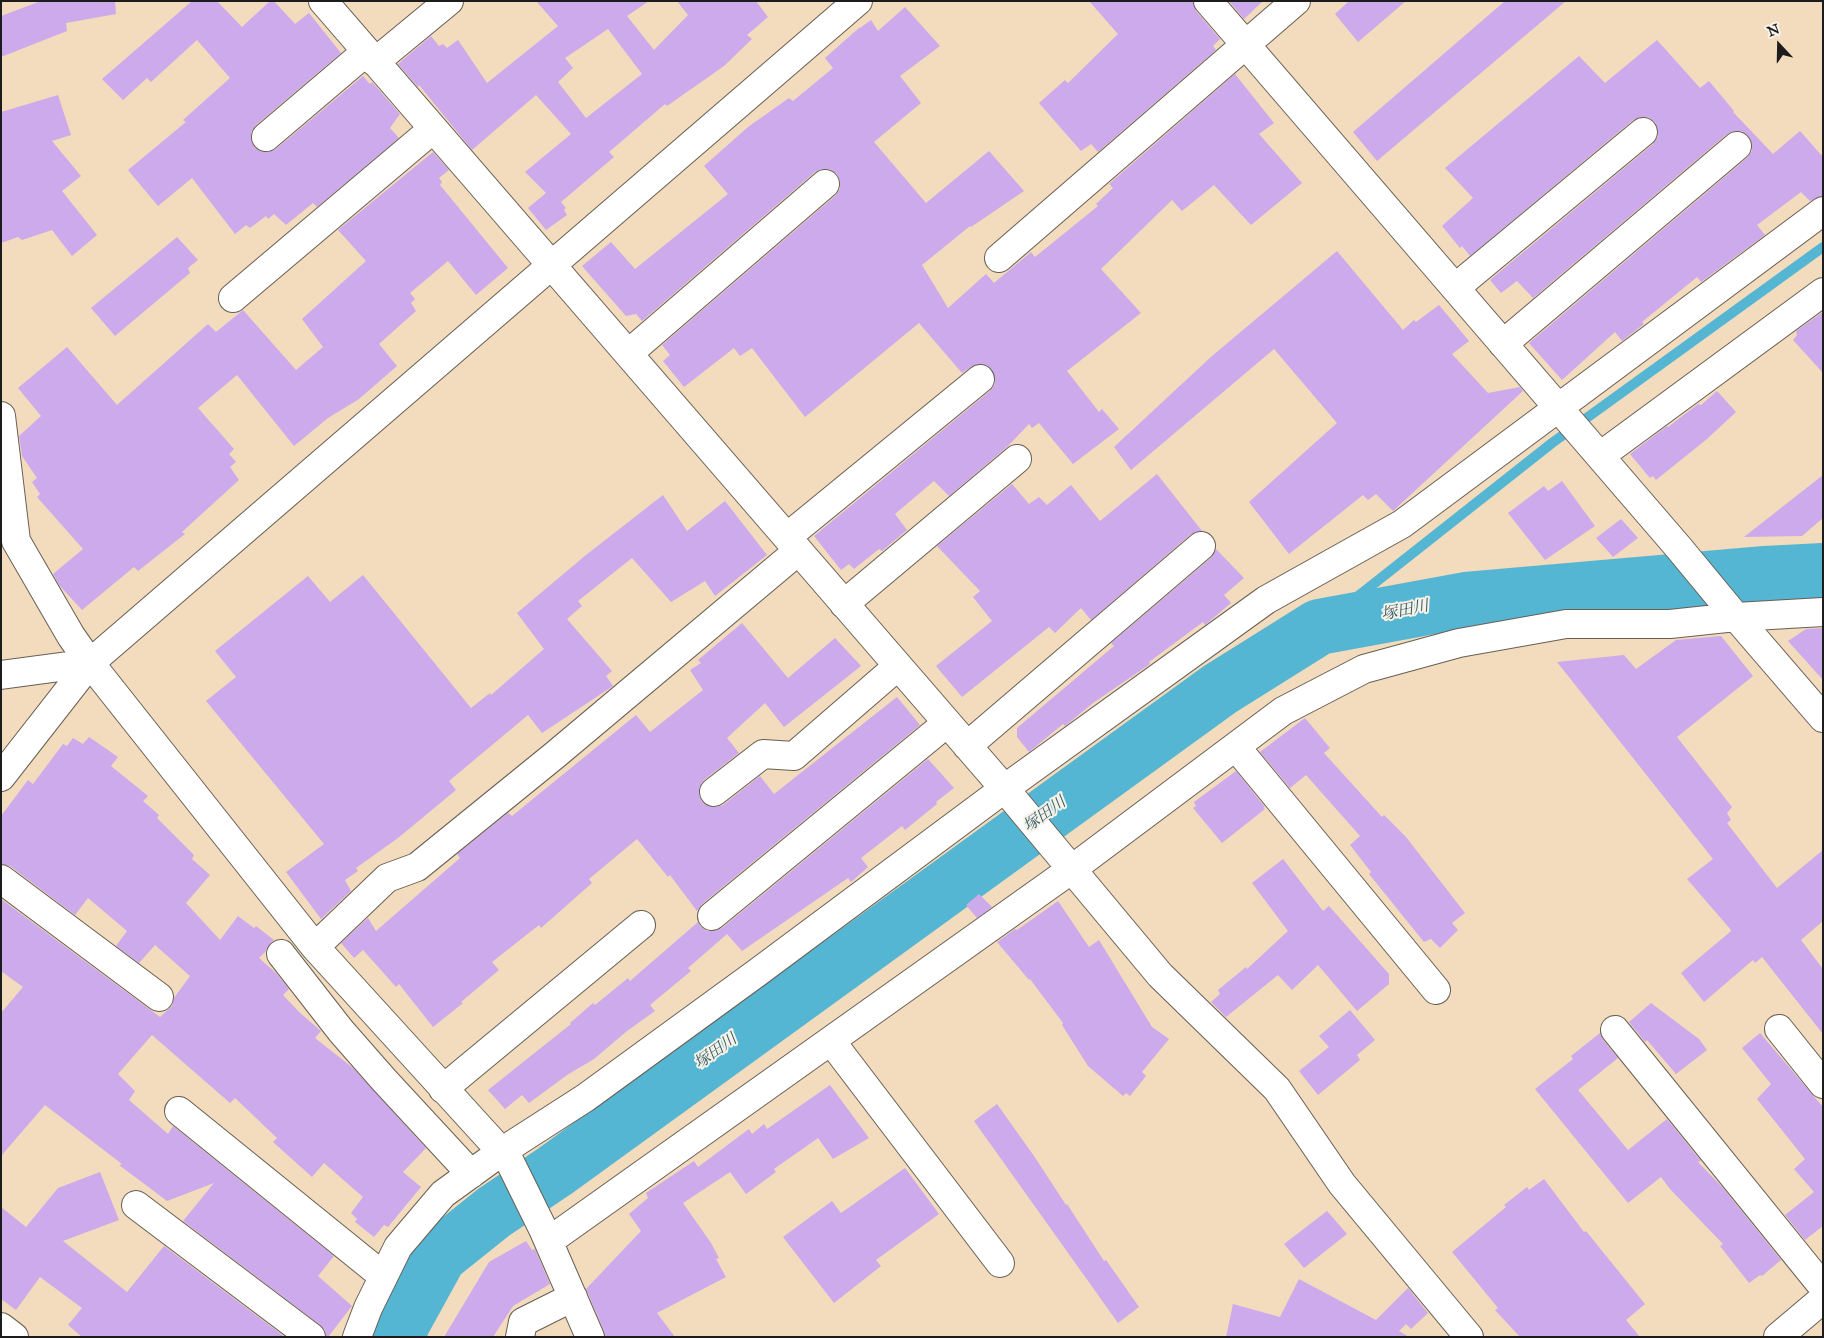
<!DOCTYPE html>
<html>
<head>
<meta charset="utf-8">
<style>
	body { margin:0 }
	#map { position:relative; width:1824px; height:1338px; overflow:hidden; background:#f3dbbd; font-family:"IM FELL Great Primer",serif }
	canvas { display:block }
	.frame { position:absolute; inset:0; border:2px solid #1c1c1c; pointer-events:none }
	.north { position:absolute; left:1754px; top:20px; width:50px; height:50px; -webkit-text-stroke:4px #f7f3e8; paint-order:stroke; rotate:339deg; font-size:14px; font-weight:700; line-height:20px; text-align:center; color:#1c1c1c }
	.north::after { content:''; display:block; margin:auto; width:18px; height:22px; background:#1c1c1c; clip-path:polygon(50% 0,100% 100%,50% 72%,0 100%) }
</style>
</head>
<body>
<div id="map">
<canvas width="1824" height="1338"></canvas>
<div class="frame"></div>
<div class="north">N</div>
</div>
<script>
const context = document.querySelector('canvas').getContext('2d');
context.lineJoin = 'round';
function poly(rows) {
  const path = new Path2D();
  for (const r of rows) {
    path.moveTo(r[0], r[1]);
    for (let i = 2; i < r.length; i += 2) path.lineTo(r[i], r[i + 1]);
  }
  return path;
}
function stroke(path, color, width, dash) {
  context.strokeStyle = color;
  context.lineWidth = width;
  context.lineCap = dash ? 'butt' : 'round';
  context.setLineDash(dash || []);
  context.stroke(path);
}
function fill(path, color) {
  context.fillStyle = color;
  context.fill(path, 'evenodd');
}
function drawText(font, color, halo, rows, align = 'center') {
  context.font = font + ' "IM FELL Great Primer","Noto Serif JP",serif';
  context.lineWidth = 4;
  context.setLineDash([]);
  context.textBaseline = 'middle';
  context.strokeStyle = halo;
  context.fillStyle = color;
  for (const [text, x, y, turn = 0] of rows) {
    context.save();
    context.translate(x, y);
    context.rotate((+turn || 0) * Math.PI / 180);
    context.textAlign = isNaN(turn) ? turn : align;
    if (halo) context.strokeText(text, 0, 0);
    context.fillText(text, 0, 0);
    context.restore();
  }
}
stroke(poly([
	[1319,627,1552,443,1823,247]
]), '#54b6d3', 10);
stroke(poly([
	[399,1337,401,1325,439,1256,494,1212,555,1171,1220,689,1319,627,1466,600,1765,574,1823,571]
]), '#54b6d3', 56);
fill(poly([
	[41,1,115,1,116,14,66,23,67,31,1,57,1,16],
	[192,1,217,1,242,27,270,1,274,1,295,24,309,13,341,53,256,125,251,132,251,139,254,147,260,151,268,152,276,149,363,76,370,84,372,82,400,114,390,128,399,138,317,207,313,203,286,225,274,214,268,219,266,216,250,228,246,225,235,234,192,178,158,206,128,170,186,122,183,120,230,78,197,40,151,82,147,78,123,100,102,79],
	[536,1,649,1,627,16,654,50,688,15,677,1,756,1,768,17,747,35,752,39,724,66,667,106,665,104,609,152,614,157,561,202,566,208,564,210,567,215,546,230,528,208,546,193,525,172,571,134,536,95,472,150,419,85,418,87,398,64,431,36,439,46,443,44,447,48,458,40,487,83,558,26],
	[608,29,642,74,586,118,558,82,573,68,565,58],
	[1089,1,1193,1,1196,11,1220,39,1213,46,1216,50,1098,152,1091,144,1081,151,1039,103,1065,80,1068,83,1118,34],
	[1229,1,1263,1,1244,19],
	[1349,1,1406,1,1358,42,1335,14],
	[1505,1,1566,1,1377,161,1353,132],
	[905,7,940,46,900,76,921,103,874,142,926,203,989,151,1024,191,971,227,970,226,922,265,948,308,986,274,994,283,1031,252,1035,257,1098,206,1096,204,1113,188,1109,184,1235,74,1274,123,1259,134,1302,183,1251,225,1214,185,1182,211,1172,200,1101,269,1141,313,1067,371,1099,412,1102,409,1119,429,1073,464,1039,423,1032,428,1029,424,1007,447,949,496,934,481,895,514,907,530,882,551,879,549,854,569,849,564,841,570,814,536,990,391,995,384,995,377,992,370,986,365,978,364,971,367,962,373,919,323,805,417,752,348,740,356,734,348,684,387,663,361,670,355,662,345,835,196,840,189,840,181,837,174,830,169,822,169,815,172,642,321,636,314,626,316,582,266,611,242,635,269,728,194,704,166,748,127,789,98,793,101,833,68,825,58,860,27,860,28,871,20,878,31],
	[1657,40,1700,88,1709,81,1734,111,1733,112,1773,154,1800,131,1823,157,1823,196,1810,201,1801,192,1757,225,1765,235,1701,282,1697,277,1642,322,1644,324,1622,341,1615,332,1562,380,1529,343,1747,158,1752,151,1752,144,1749,136,1742,131,1734,131,1727,134,1533,298,1517,281,1501,293,1490,280,1653,144,1658,137,1658,129,1655,122,1648,117,1640,117,1633,120,1470,256,1462,246,1460,248,1442,226,1473,198,1445,168,1579,56,1605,83],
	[58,95,71,135,52,141,81,176,62,191,97,235,72,256,52,230,22,240,18,237,1,243,1,112],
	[433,152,449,170,439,178,442,182,440,185,508,268,476,295,448,261,410,293,415,299,411,303,416,311,379,344,397,366,359,399,328,418,294,446,237,375,198,408,234,449,229,454,236,462,230,467,239,480,182,532,185,534,138,571,134,567,82,610,59,585,53,574,83,549,37,497,40,494,32,482,37,478,22,456,19,436,41,416,18,388,67,347,117,405,208,324,216,332,243,310,296,370,323,347,302,319,366,261,338,230],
	[177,237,198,260,188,268,190,273,115,336,91,308],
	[1337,251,1403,330,1414,320,1416,322,1439,305,1469,341,1452,354,1488,393,1520,387,1523,391,1393,511,1376,494,1368,500,1363,495,1289,554,1249,502,1337,423,1274,349,1131,470,1114,447,1212,356],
	[1823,312,1823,373,1793,340,1797,335,1796,331],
	[1717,391,1736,412,1707,439,1656,480,1653,476,1650,478,1630,454,1667,426,1668,427,1698,404,1701,405],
	[1157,474,1202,531,1191,534,1091,620,1081,608,1055,633,1049,627,962,697,936,666,992,621,973,597,980,591,937,546,1012,484,1029,504,1039,497,1047,505,1071,485,1100,521],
	[1823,475,1823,518,1802,536,1744,537],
	[1562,481,1595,526,1545,560,1508,513,1544,486,1548,491],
	[663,495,687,531,725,501,767,555,715,596,705,581,671,602,632,558,578,601,582,606,567,619,612,671,606,676,613,686,542,733,528,715,449,781,456,790,398,838,356,868,358,871,345,880,351,891,321,919,286,872,324,844,206,701,236,677,215,651,308,576,330,602,363,575,471,708,490,693,491,695,544,649,517,613,586,555],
	[1621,519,1638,538,1613,557,1596,538],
	[1216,549,1244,578,1224,595,1231,603,1205,625,1203,622,1149,662,1150,664,1093,703,1065,726,1063,724,1029,752,1017,737,1017,728,1114,646,1111,643,1211,558],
	[742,623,788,678,835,638,861,666,784,727,765,703,727,738,739,753,704,780,700,786,699,795,702,802,708,806,716,807,723,805,760,776,774,794,897,697,920,725,702,904,697,911,670,875,668,877,637,839,589,879,592,883,541,928,539,925,492,962,499,970,461,1002,463,1003,433,1027,399,984,396,987,363,950,354,958,341,943,368,918,376,931,460,858,457,854,508,813,512,816,636,715,650,732,703,690,690,670,701,663,698,660],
	[1823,628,1823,680,1788,641,1806,629],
	[1721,636,1753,676,1677,737,1732,807,1727,813,1731,820,1727,823,1777,888,1823,850,1823,921,1801,940,1823,969,1823,1034,1762,957,1755,963,1753,960,1704,1002,1681,973,1730,932,1731,930,1687,879,1713,859,1557,662,1624,655,1636,669,1676,640],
	[1305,718,1330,748,1324,753,1382,817,1384,815,1406,837,1465,913,1452,923,1458,930,1440,948,1431,939,1424,942,1369,874,1371,872,1350,845,1360,836,1306,775,1290,788,1260,752],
	[89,737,118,757,111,766,148,796,143,801,159,815,157,818,194,855,192,859,210,875,186,903,220,940,238,916,254,928,256,926,274,940,271,942,266,951,259,958,276,973,289,989,283,995,299,1012,321,1031,315,1038,353,1068,426,1148,403,1172,421,1187,388,1227,384,1225,374,1237,355,1222,357,1219,351,1213,363,1197,324,1163,312,1177,273,1142,277,1138,235,1098,230,1103,152,1035,118,1074,135,1091,129,1100,168,1134,173,1126,334,1256,318,1276,352,1306,328,1337,326,1337,325,1330,320,1325,183,1221,214,1183,167,1201,119,1165,122,1164,45,1105,1,1156,1,1013,23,987,1,971,1,899,160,1017,172,1006,174,998,190,976,155,945,139,963,116,946,127,931,88,898,75,915,10,866,1,864,1,816,28,780,33,784,63,744,67,746,73,738,83,744],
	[928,759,954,788,936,802,937,804,905,830,902,826,861,858,868,867,851,882,848,878,742,951,727,934,688,968,691,971,650,1005,655,1011,627,1031,594,1059,567,1075,529,1103,522,1095,505,1109,488,1090,571,1024,570,1023,593,1003,595,1005,628,978,630,981,698,922,700,926,707,931,715,931,722,928],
	[1236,771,1265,807,1263,808,1265,809,1222,843,1193,808,1196,806,1194,802],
	[1283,859,1323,911,1329,906,1389,974,1389,984,1357,1011,1318,965,1292,990,1278,975,1226,1017,1211,1002,1220,994,1218,990,1246,967,1247,969,1288,931,1252,883],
	[979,894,992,907,977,918,966,905],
	[1058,901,1089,947,1099,940,1152,1027,1169,1039,1142,1072,1146,1076,1130,1096,1126,1093,1123,1096,1088,1066,1062,1025,1063,1023,1030,979,1029,980,997,942,1015,929,1017,930],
	[1651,1003,1699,1039,1707,1050,1676,1074,1647,1040,1645,1042,1629,1022],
	[1350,1010,1375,1040,1357,1055,1360,1060,1318,1095,1299,1071,1329,1047,1319,1036],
	[1600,1033,1603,1040,1618,1058,1578,1090,1628,1150,1667,1119,1701,1161,1698,1162,1723,1188,1781,1260,1762,1276,1760,1275,1749,1283,1720,1246,1723,1244,1670,1189,1661,1177,1628,1203,1535,1089,1573,1059,1571,1056],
	[1760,1033,1823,1107,1823,1226,1805,1240,1785,1215,1814,1192,1794,1169,1805,1159,1757,1099,1771,1084,1742,1048],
	[830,1085,869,1138,833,1159,818,1138,774,1169,776,1172,746,1194,730,1172,683,1203,711,1243,719,1258,716,1259,726,1277,657,1313,675,1337,605,1337,604,1331,586,1289,641,1231,629,1214,648,1198,646,1193,694,1161,698,1167,749,1129,752,1134,764,1124,767,1129],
	[997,1104,1034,1156,1066,1205,1067,1204,1104,1261,1106,1260,1139,1307,1118,1323,974,1121],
	[905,1168,939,1214,876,1260,881,1266,834,1303,783,1237,832,1201,841,1213],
	[100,1172,119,1220,63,1241,127,1292,164,1246,285,1337,82,1337,68,1325,82,1308,40,1277,16,1310,1,1299,1,1207,26,1227,58,1188],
	[1544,1179,1584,1232,1586,1231,1645,1304,1626,1320,1640,1337,1520,1337,1495,1310,1498,1308,1452,1252,1506,1207,1504,1205,1527,1187,1529,1190],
	[1327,1211,1347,1234,1304,1268,1284,1244],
	[526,1241,532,1250,535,1249,550,1284,513,1306,493,1337,444,1337,489,1262],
	[1299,1279,1376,1320,1408,1288,1428,1313,1411,1329,1406,1324,1399,1331,1409,1337,1226,1337,1233,1304,1280,1317]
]), '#cdaaeb');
const minor = poly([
	[323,1,1009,794,1160,975,1277,1089,1342,1184,1469,1337],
	[1208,1,1679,548,1736,617,1823,718],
	[375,62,449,1],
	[266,137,366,52],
	[999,258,1296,1],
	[1455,288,1643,132],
	[233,298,433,129],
	[1503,344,1737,146],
	[629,353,825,184],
	[1,416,16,541,71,636,90,663,315,947,509,1160,543,1229,590,1337],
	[1600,456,1823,292],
	[787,537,980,379],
	[844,604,1017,459],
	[1,675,90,663],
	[967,746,1201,546],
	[1236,747,1436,990],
	[1,777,90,663,858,1],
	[714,792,763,754,794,756,898,666],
	[1,879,159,997],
	[712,916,947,723],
	[315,947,387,878,417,867,555,755,798,551],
	[281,954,341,1031,384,1080,471,1174],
	[1779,1029,1823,1084],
	[1615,1030,1823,1287],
	[831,1041,1000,1263],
	[443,1089,641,925],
	[179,1111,383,1276],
	[136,1205,311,1337],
	[549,1241,1072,869,1283,711,1364,669,1459,643,1566,624,1670,624,1736,617,1823,612],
	[1,1327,14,1337],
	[357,1337,368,1308,398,1247,443,1194,501,1152,585,1098,758,972,1004,789,1266,600,1402,524,1823,211],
	[520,1337,523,1322,573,1297],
	[1778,1337,1823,1299]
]);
stroke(minor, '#675f54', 30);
stroke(minor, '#fff', 28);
drawText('italic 16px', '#325a65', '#f7f3e8', [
	["塚田川",1405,611,-11],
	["塚田川",1045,815,-36],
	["塚田川",716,1052,-36]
]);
</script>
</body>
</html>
